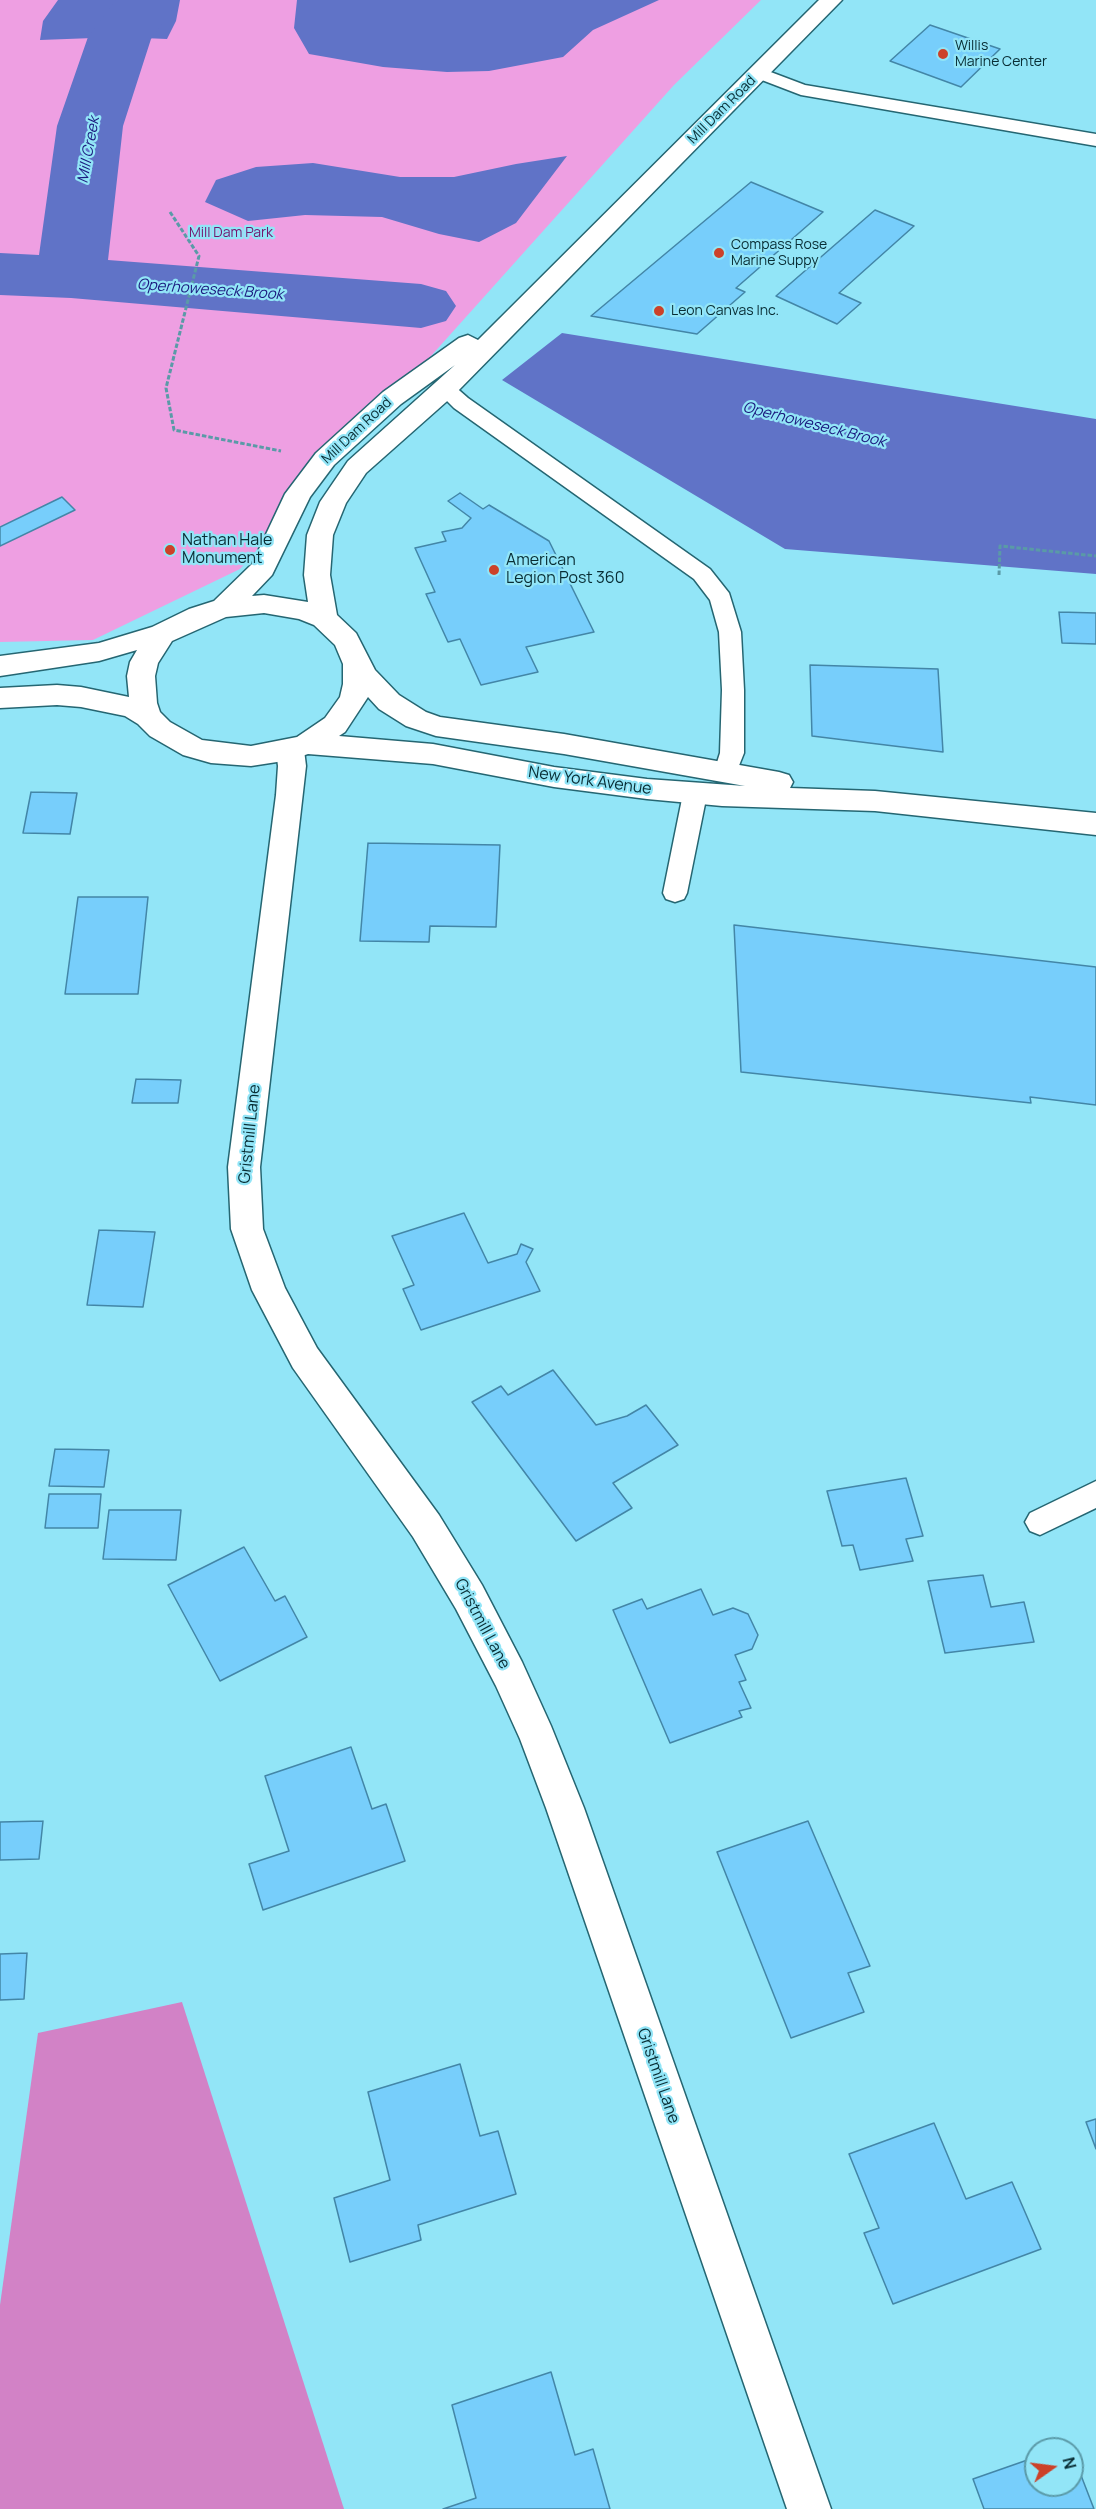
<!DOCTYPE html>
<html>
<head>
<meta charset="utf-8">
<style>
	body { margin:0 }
	#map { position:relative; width:1096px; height:2509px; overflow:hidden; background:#92e5f7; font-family:Manrope,sans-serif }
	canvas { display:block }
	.north { position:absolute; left:1024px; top:2437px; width:60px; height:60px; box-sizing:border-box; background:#92e5f7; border:2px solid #5b9ba9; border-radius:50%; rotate:76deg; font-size:16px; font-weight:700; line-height:24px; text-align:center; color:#082d34 }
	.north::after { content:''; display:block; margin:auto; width:21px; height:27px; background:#cc4129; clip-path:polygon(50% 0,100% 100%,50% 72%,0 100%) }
</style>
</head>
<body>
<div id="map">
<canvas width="1096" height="2509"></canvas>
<div class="north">N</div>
</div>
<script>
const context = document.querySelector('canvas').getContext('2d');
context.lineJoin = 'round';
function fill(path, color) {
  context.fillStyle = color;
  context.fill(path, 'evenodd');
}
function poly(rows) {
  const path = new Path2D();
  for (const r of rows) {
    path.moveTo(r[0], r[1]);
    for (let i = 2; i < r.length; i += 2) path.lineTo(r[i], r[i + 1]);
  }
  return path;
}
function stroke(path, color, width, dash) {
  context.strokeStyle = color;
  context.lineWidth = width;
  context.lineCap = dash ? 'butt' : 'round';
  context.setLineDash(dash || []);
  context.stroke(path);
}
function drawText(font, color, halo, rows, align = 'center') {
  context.font = font + ' Manrope,sans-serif';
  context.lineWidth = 4.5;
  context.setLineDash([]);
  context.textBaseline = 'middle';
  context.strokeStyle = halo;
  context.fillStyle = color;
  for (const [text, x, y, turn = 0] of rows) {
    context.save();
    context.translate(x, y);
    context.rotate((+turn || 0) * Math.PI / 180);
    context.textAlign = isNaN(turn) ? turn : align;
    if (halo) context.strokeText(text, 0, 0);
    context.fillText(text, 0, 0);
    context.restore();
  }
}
fill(poly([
	[0,0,761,0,674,85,240,569,93,640,0,642]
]), '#ee9fe2');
fill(poly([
	[182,2002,344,2509,0,2509,0,2305,38,2033]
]), '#d282c6');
fill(poly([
	[58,0,180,0,176,21,167,39,120,37,40,40,43,21],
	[297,0,659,0,593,30,563,57,489,71,447,72,383,67,309,54,294,28],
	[567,156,516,223,479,242,439,234,382,217,305,215,248,221,205,202,216,180,256,167,313,163,400,177,454,177,516,164],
	[562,333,1096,419,1096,574,785,549,502,380]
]), '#6073c7');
fill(poly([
	[116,0,179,0,151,39,123,126,108,260,421,284,446,291,456,306,446,321,421,328,71,298,0,295,0,253,39,255,57,126,88,37,116,0]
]), '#6073c7');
const building = poly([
	[930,25,1000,49,961,87,890,61,930,25],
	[751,182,823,212,736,288,745,292,697,334,591,316,751,182],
	[875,210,914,226,839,293,861,303,837,324,776,296,875,210],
	[460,493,483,509,489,505,549,541,594,632,526,647,538,672,481,685,460,639,448,642,426,594,435,592,415,548,446,541,442,532,462,528,471,518,448,501,460,493],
	[62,497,75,510,0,546,0,527,62,497],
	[1059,612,1096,613,1096,644,1062,643,1059,612],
	[810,665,938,669,943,752,812,736,810,665],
	[31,792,77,793,70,834,23,833,31,792],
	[368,843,500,845,496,927,430,926,429,942,360,941,368,843],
	[78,897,148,897,138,994,65,994,78,897],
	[734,925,1096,967,1096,1105,1030,1097,1031,1103,741,1072,734,925],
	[136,1079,181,1080,178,1103,132,1103,136,1079],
	[464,1213,488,1263,517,1254,521,1244,533,1249,526,1262,540,1291,421,1330,403,1289,414,1285,392,1236,464,1213],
	[99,1230,155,1232,143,1307,87,1305,99,1230],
	[553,1370,596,1425,627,1416,646,1405,678,1445,613,1483,632,1508,576,1541,472,1402,501,1386,508,1395,553,1370],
	[55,1449,109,1450,104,1487,49,1486,55,1449],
	[906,1478,923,1536,906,1539,913,1561,860,1570,853,1545,842,1546,827,1491,906,1478],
	[49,1494,101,1494,98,1528,45,1528,49,1494],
	[109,1510,181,1510,176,1560,103,1559,109,1510],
	[244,1547,275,1601,285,1596,307,1637,220,1681,168,1585,244,1547],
	[983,1575,991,1607,1024,1602,1034,1642,945,1653,928,1581,983,1575],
	[701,1589,713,1615,733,1608,748,1614,758,1635,752,1649,735,1655,746,1680,739,1682,751,1708,739,1711,742,1717,670,1743,613,1610,642,1599,647,1609,701,1589],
	[351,1747,372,1809,386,1804,405,1861,263,1910,249,1864,289,1851,265,1776,351,1747],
	[43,1821,39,1859,0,1860,0,1822,43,1821],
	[808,1821,870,1966,848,1973,864,2012,791,2038,717,1852,808,1821],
	[27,1953,24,1999,0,2000,0,1954,27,1953],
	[460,2064,480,2136,498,2131,516,2194,418,2225,421,2240,350,2262,334,2198,390,2180,368,2092,460,2064],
	[1096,2119,1096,2149,1086,2122,1096,2119],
	[934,2123,966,2199,1012,2182,1041,2249,893,2304,864,2233,879,2228,849,2154,934,2123],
	[551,2372,575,2455,593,2449,610,2509,443,2509,476,2498,452,2405,551,2372],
	[1072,2452,1094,2509,984,2509,973,2479,1036,2457,1036,2485,1072,2485,1072,2452]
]);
fill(building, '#77cefb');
stroke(building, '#4386a7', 1.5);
const service = poly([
	[760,68,805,85,1096,134,1096,146,801,95,754,77,751,73,754,69,760,68],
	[445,383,452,384,468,398,710,569,729,593,741,632,744,690,744,753,734,778,726,780,718,778,714,772,720,753,722,690,719,632,710,600,694,579,454,408,435,389,438,384,445,383],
	[695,785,703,788,707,794,687,893,684,899,675,902,666,899,663,893,683,794,687,788,695,785],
	[1096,1481,1096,1508,1040,1535,1030,1531,1025,1522,1030,1513,1096,1481]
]);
const minor = poly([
	[290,740,300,743,304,750,306,766,260,1167,263,1229,285,1288,317,1348,439,1515,482,1585,522,1662,551,1726,584,1808,831,2509,787,2509,546,1808,520,1739,496,1686,456,1609,413,1537,293,1368,252,1290,231,1229,228,1167,276,795,278,766,276,750,280,743,290,740]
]);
const tertiary = poly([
	[819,0,842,0,454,395,366,473,346,503,333,535,330,575,337,615,356,633,375,670,399,695,426,712,440,717,564,734,779,772,789,775,793,782,790,788,875,791,1096,813,1096,835,875,811,722,806,647,799,554,787,433,764,308,754,290,760,251,766,211,763,183,755,150,736,138,724,125,716,81,707,57,705,0,708,0,688,57,685,81,687,129,697,127,676,130,662,137,650,99,661,0,676,0,656,99,643,152,627,189,609,214,601,252,564,285,494,316,453,383,392,459,338,468,335,478,340,819,0],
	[455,365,348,461,320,502,307,535,304,575,308,602,264,595,252,596,272,575,310,497,334,465,401,404,455,365],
	[264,613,299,619,314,625,335,645,343,664,343,684,340,697,325,718,297,737,251,746,202,740,170,722,160,712,157,703,155,676,158,663,172,641,226,617,264,613],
	[368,697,379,709,406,726,436,736,564,754,745,786,647,779,554,767,433,744,339,736,345,732,368,697]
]);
stroke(service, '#256672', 3);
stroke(minor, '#256672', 3);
stroke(tertiary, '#256672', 3);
stroke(poly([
	[170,212,199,256,166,388,174,430,281,451],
	[999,575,1000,546,1096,556]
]), '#5a9aa7', 3, [4.5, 2]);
fill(service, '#fff');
fill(minor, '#fff');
fill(tertiary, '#fff');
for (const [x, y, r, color] of [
	[943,54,6,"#cc4129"],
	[719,253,6,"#cc4129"],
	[659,311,6,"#cc4129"],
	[170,550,6,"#cc4129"],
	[494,570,6,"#cc4129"]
]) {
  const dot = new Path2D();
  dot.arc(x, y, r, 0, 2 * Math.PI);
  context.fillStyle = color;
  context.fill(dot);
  stroke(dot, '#92e5f7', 2);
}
drawText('14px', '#082d34', '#92e5f7', [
	["Willis",955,46],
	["Marine Center",955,62],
	["Compass Rose",731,245],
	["Marine Suppy",731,261],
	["Leon Canvas Inc.",671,311]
], 'left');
drawText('14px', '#082d34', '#92e5f7', [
	["Mill Dam Road",722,110,-45],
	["Mill Dam Road",357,431,-43]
]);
drawText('14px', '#75156d', '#92e5f7', [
	["Mill Dam Park",231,233]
]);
drawText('italic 15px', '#1b197e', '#92e5f7', [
	["Mill Creek",89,150,-80],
	["Operhoweseck Brook",210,290,4],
	["Operhoweseck Brook",814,425,14]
]);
drawText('16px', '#082d34', '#92e5f7', [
	["Nathan Hale",182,541],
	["Monument",182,559],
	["American",506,561],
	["Legion Post 360",506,579]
], 'left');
drawText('16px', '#082d34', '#92e5f7', [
	["New York Avenue",590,781,8],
	["Gristmill Lane",250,1134,-84],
	["Gristmill Lane",482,1624,62],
	["Gristmill Lane",658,2076,71]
]);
</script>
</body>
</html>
